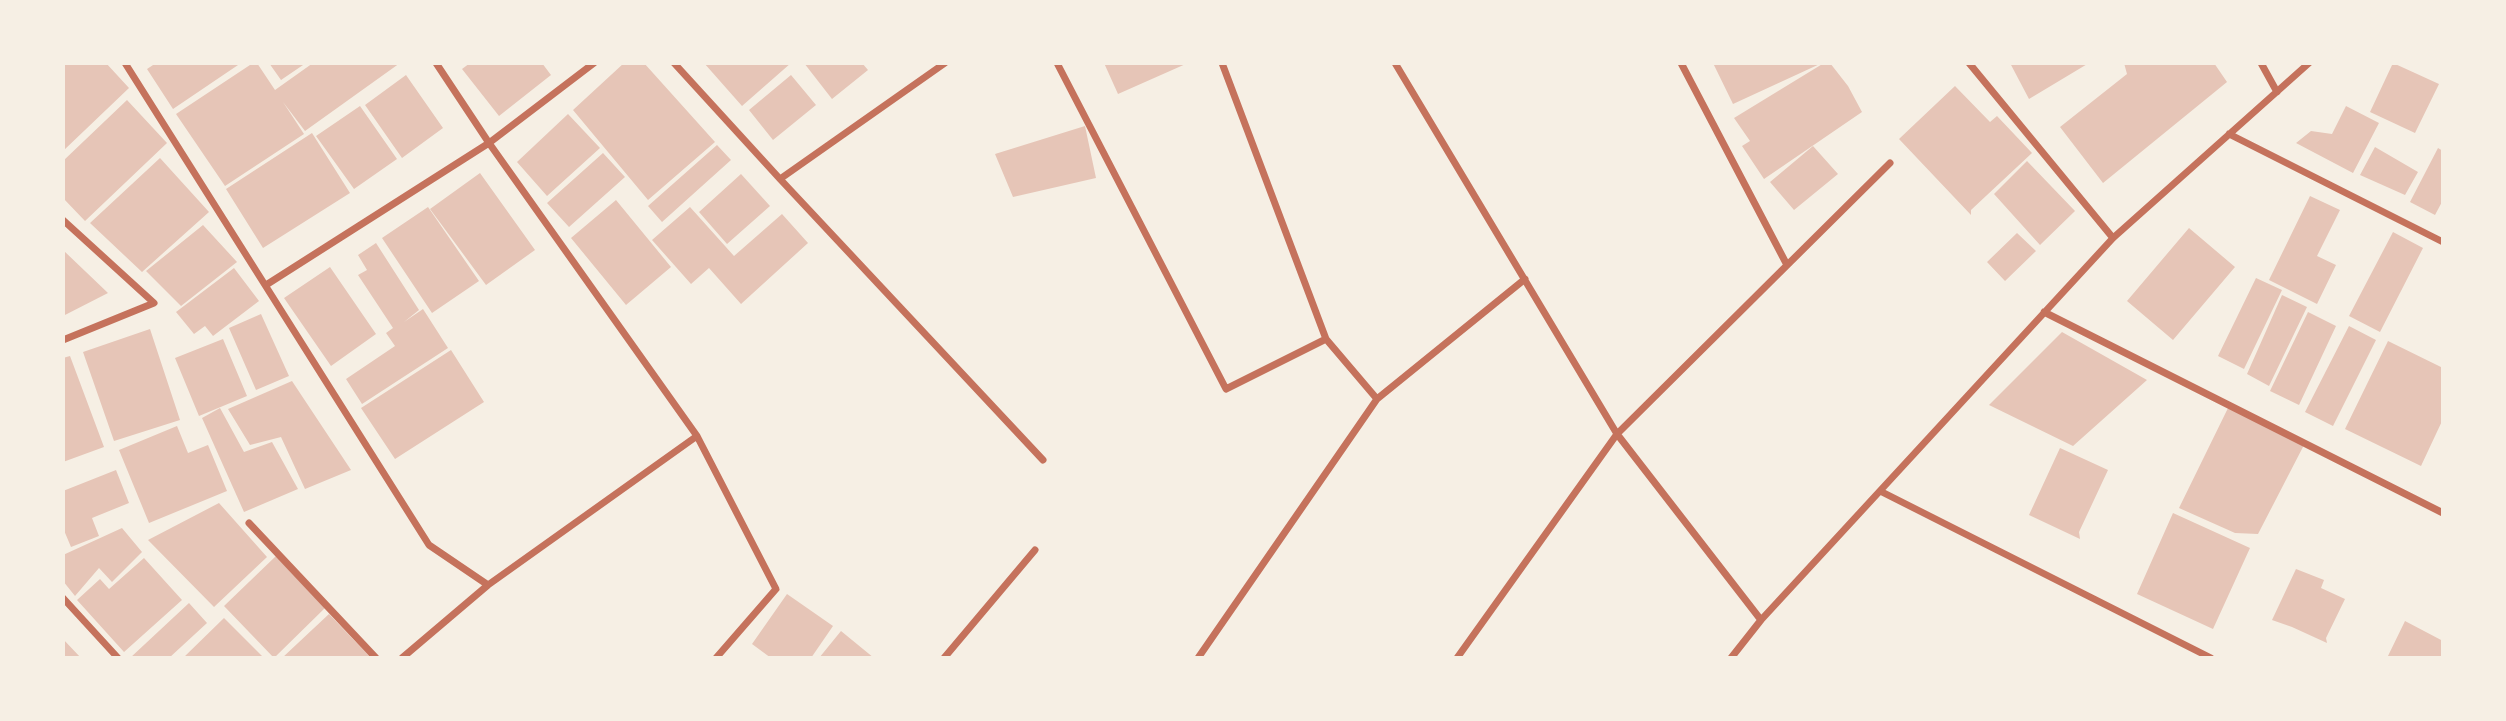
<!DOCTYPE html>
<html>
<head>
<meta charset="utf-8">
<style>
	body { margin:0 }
	#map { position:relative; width:2506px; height:721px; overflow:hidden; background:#f6efe4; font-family:Karla,sans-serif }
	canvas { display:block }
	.frame { position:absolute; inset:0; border:65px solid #f6efe4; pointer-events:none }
</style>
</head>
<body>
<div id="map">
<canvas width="2506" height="721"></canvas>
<div class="frame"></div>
</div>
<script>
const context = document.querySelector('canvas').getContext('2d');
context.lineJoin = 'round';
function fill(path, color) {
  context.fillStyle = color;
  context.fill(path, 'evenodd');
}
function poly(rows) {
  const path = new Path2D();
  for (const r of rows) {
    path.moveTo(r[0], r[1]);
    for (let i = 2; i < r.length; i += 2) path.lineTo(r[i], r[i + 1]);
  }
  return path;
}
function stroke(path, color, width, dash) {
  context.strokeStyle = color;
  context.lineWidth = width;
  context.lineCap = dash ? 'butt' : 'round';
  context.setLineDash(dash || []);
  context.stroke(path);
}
fill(poly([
	[64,63,106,63,129,88,63,151],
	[156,63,241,63,173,109,147,69],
	[253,63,257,63,275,90,313,63,400,63,305,131,283,102,304,134,225,186,176,114],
	[269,63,306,63,281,80],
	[470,63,542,63,551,75,499,116,462,69],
	[624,63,644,63,715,142,648,200,573,110],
	[704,63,791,63,742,106],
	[804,63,862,63,868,70,832,99],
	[1104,63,1188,63,1118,94],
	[1713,63,1822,63,1733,104],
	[1824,63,1830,63,1848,86,1862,112,1764,179,1742,146,1750,141,1734,118],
	[2010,63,2089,63,2029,99],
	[2124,63,2214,63,2227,82,2103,183,2060,127,2127,74],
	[2393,63,2439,84,2415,133,2370,112],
	[406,75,443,128,402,158,365,105],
	[791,75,816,105,773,140,749,110],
	[1955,86,1990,122,1997,116,2032,153,1971,210,1971,215,1899,139],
	[127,100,167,143,85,221,63,198,63,161],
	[360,106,397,159,354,189,316,136],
	[2346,106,2379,123,2353,173,2296,143,2311,131,2332,134],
	[568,114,600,148,547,196,517,162],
	[1085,126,1096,178,1013,197,995,154],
	[312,133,350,193,263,248,226,189],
	[717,145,731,160,662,222,648,206],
	[1813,146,1838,174,1794,210,1770,182],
	[2375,147,2418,172,2405,195,2360,175],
	[2438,148,2443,151,2443,200,2435,215,2410,202],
	[603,153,625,177,569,227,547,203],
	[160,158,209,212,142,272,90,223],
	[2027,161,2075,211,2040,245,1994,194],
	[480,173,535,250,486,285,430,209],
	[741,174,770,206,727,244,699,212],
	[2310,196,2340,210,2317,256,2336,265,2317,304,2269,280],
	[616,200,671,267,626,305,571,238],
	[428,207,479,281,432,313,382,238],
	[690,207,734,256,782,214,808,243,741,304,709,268,691,284,652,240],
	[203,225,237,262,181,306,146,271],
	[2189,228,2235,267,2173,340,2127,301],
	[2393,232,2423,248,2380,332,2349,316],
	[2017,233,2036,251,2005,281,1987,262],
	[376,243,419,310,404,322,423,309,448,348,362,404,346,379,395,346,386,333,393,328,358,275,367,270,358,255],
	[63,250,108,293,63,316],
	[330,267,376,334,331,366,284,298],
	[234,268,259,301,213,336,205,326,194,334,176,312],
	[2256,278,2282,290,2244,369,2218,356],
	[2282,295,2307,307,2269,386,2247,374],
	[2308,312,2336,326,2299,405,2270,391],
	[261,314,289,376,256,390,229,328],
	[2349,326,2376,340,2333,426,2305,412],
	[150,329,180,420,114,441,83,352],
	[2062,332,2147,380,2073,446,1989,405],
	[223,339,247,396,199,416,175,358],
	[2388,341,2443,368,2443,419,2421,466,2345,429],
	[451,350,484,402,395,459,361,408],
	[70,356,104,447,63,462,63,358],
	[292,381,351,470,305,489,281,437,250,445,228,409],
	[2229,406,2304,445,2258,534,2235,533,2179,508],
	[220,408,244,452,272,442,298,489,244,512,202,418],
	[177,426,188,453,208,445,227,491,149,523,119,450],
	[2060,448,2108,470,2079,532,2080,539,2029,515],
	[116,470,129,503,92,518,99,536,71,547,63,528,63,491],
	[219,503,267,557,214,607,148,540],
	[2173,513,2250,548,2213,629,2137,594],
	[122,528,142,552,112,582,99,568,75,596,63,581,63,555],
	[276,556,326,607,274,658,224,606],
	[144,558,182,600,124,652,77,600,100,579,109,589],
	[2296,569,2324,580,2321,588,2345,599,2326,638,2327,643,2292,627,2272,620],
	[787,594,833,626,811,658,771,658,752,644],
	[189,603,207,623,169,658,130,658],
	[329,614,371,658,282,658],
	[224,618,264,658,183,658],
	[2405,621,2443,641,2443,658,2387,658],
	[841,631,874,658,819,658],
	[63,639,81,658,63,658]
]), '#e6c5b7');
stroke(poly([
	[125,63,429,545,488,585],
	[436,63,489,143,697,436,776,589,716,658],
	[674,63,780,179,1043,460],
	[1057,63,1226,389,1326,339,1377,399],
	[1222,63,1326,339],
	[1395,63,1617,434,1761,620,1731,658],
	[1681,63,1787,265],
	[1969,63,2113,238],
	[2261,63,2277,92],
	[2229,134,2443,242],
	[780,179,945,63],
	[63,220,154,303,63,340],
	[266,285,489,143,594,63],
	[2044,312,2443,513],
	[1880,491,2211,658],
	[249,523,376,658],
	[63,598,118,658],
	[1761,620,2113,238,2309,63],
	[402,658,488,585,697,436],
	[944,658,1035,550],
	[1198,658,1377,399,1525,279],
	[1457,658,1617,434,1890,163]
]), '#c5725c', 7);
</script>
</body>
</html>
